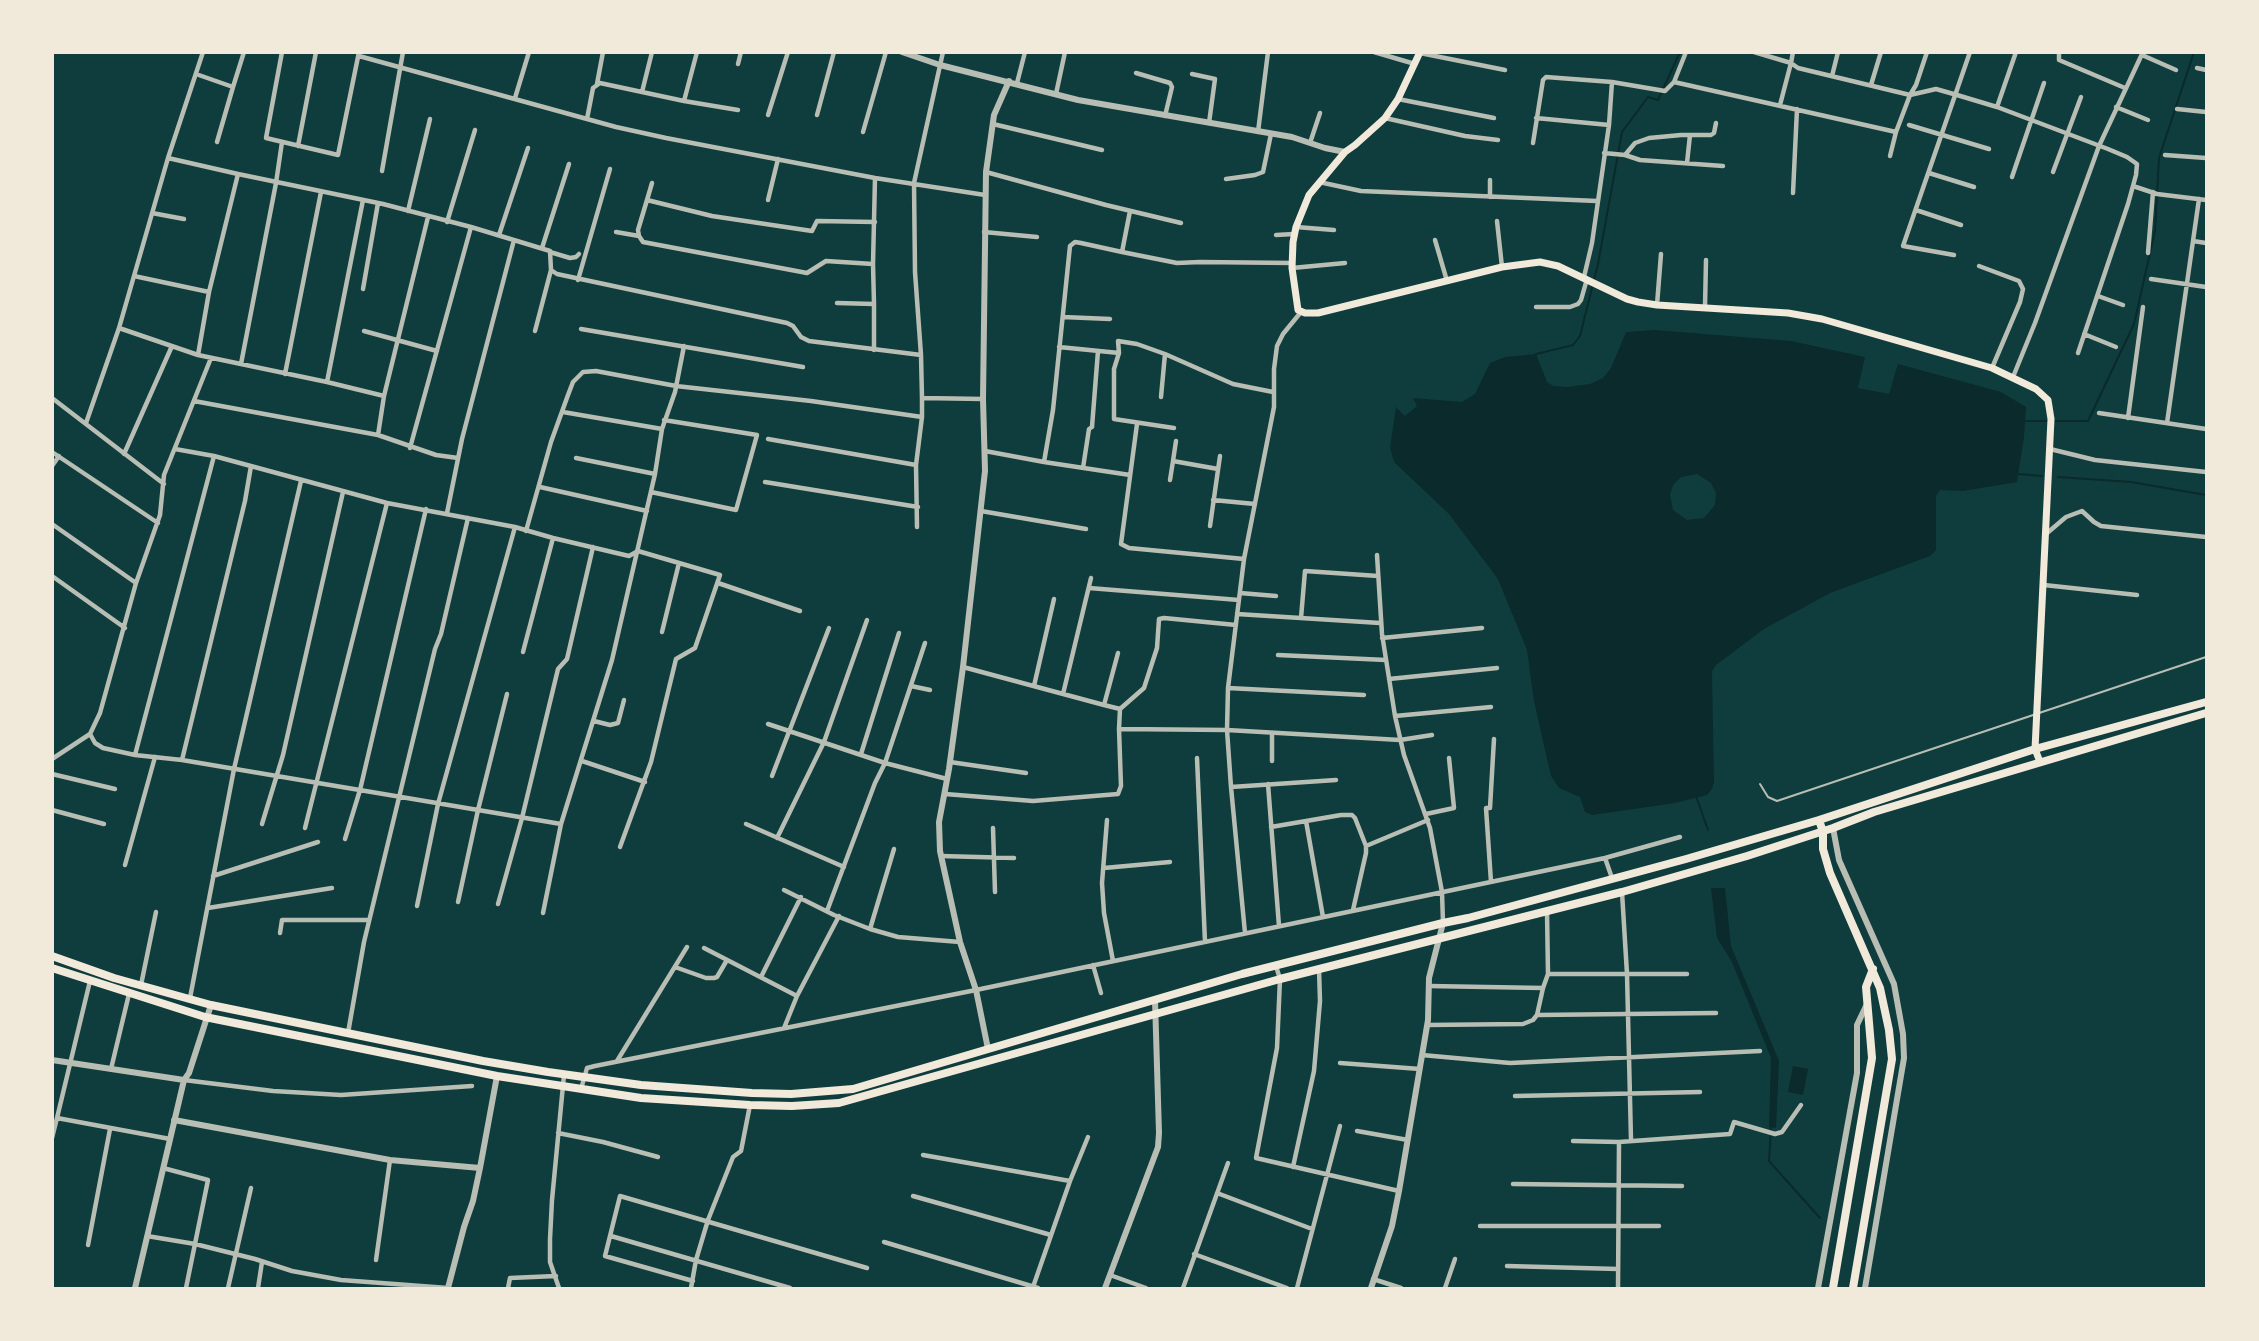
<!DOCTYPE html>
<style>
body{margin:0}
#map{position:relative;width:2259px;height:1341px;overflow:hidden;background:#0f3d3e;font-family:Overpass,sans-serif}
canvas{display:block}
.frame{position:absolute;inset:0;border:54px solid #f1e9da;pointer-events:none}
</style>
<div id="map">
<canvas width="2259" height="1341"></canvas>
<div class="frame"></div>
</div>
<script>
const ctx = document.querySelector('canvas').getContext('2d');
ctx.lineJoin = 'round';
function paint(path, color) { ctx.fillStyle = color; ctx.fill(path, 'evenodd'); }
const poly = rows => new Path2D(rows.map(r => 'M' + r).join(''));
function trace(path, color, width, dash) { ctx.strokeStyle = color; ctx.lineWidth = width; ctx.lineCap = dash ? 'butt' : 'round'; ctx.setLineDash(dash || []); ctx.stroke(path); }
paint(poly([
 [1655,330,1791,341,1865,357,1858,388,1889,394,1898,364,2001,392,2026,407,2024,437,2017,482,1963,491,1940,490,1936,496,1936,550,1930,556,1830,593,1764,629,1716,665,1712,671,1714,782,1712,789,1707,795,1675,803,1592,815,1585,812,1580,797,1559,788,1551,776,1534,701,1527,650,1498,579,1449,514,1394,462,1390,448,1396,407,1405,416,1417,406,1413,398,1462,402,1475,394,1490,363,1505,357,1536,354,1547,382,1553,386,1568,387,1590,384,1603,378,1611,368,1626,332],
 [1697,474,1711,483,1716,493,1715,505,1704,518,1687,520,1673,510,1670,495,1673,485,1681,477],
 [1711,888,1725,888,1731,946,1779,1061,1776,1128,1769,1127,1771,1058,1732,962,1717,938],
 [1793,1066,1808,1069,1803,1095,1788,1092]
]), '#0a2a2b');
trace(poly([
 [1536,357,1536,354,1573,345,1580,336,1598,264,1622,132,1648,97,1658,100,1680,52],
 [2025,421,2088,421,2134,324,2155,231,2159,158,2194,52],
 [2018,474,2042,476],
 [2058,477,2131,482,2206,495],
 [1696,796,1708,830],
 [1771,1127,1769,1161,1820,1218]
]), '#0a2a2b', 2);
trace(poly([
 [1760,784,1768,797,1777,801,2206,657]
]), '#b8beb3', 2);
trace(poly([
 [282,52,266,138,338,155,359,52],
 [1374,52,1415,64],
 [1686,52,1674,82,1896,132,1910,95,1916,85,1927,52],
 [1754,52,1791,63,1780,105],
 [1793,52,1791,63,1798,68,1910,95,1936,89,1957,95,1997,107,2108,149,2127,157,2137,164,2136,175,2128,204,2078,353],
 [2059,52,2059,60,2125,88],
 [1420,53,1505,70],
 [2142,55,2176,70],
 [359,56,616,127,666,138,875,178,985,195],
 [738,64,741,52],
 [2197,68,2206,70],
 [1136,73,1170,83,1172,87,1165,116],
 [196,74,233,87,244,52],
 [1192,74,1215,79,1209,123],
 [1832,76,1838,52],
 [1017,83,1025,52],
 [597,84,603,52],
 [1871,85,1881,52],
 [642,92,652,52],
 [1056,94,1065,52],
 [515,98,529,52],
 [1398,99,1494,118],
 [684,101,738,110],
 [1997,107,2016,52],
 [2116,107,2148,120],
 [2177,109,2206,112],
 [768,115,788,52],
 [817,115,834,52],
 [1385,118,1465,136,1498,140],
 [1536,118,1609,125],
 [587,119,593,88,600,83,684,101,697,52],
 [993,124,1102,150],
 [1909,125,1989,149],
 [863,132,886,52],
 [1258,132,1268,52],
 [217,142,233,87],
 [1310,143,1320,113],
 [1533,143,1543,80,1546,77,1612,82],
 [298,146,316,52],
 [1604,153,1625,155,1635,143,1649,138,1681,135,1711,135,1714,133,1716,123],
 [1625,155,1640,160,1723,166],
 [2165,155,2206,158],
 [1890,156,1896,132],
 [168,158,203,52],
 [1687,163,1690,135],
 [382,171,403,52],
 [986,172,1106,205,1181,223],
 [2053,172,2081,97],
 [1929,173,1974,187],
 [2012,177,2044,83],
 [1226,179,1255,175,1263,172,1271,134],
 [1319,182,1361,191,1597,201],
 [2133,186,2157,194,2206,200],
 [1793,193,1797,109],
 [1490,197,1490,180],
 [647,200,652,183],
 [768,200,778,159],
 [1916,210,1961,225],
 [408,211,430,119],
 [152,213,184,219],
 [1497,221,1502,267],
 [447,222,475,130],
 [1296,227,1334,230],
 [616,232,639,236,643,242,807,273,826,261,873,264,875,178],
 [984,232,1037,237],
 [499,235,528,148],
 [1276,235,1294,234],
 [639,236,638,230,647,200,712,216,812,231,817,221,875,222],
 [1435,240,1447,281],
 [2193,241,2206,243],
 [542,248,569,164],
 [550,252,570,258,576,257,579,254],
 [1122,252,1177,263,1200,262,1292,263],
 [2148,253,2153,192],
 [1954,255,1903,246,1970,52],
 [873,264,874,304],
 [1979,266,2019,281,2023,289,2020,302,1992,368],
 [1292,268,1345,263],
 [134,276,209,292],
 [1584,277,1592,243,1609,125,1612,82,1665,91,1674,82],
 [2151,279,2206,287],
 [578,280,610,169],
 [363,289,378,203],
 [2098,296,2123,305],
 [837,303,874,304,874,350],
 [1657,305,1661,254],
 [1536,307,1570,307,1578,304,1581,300,1587,279],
 [1705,307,1706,260],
 [1063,317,1110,319],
 [119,328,198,355,327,382,384,396],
 [581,329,803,367],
 [364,331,437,351],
 [535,331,551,270],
 [2084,334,2116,347],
 [1059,347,1119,353],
 [198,355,209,292,238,174],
 [921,355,915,272,914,183,943,52],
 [241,364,276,183,282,142],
 [285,374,321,192],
 [2013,377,2035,323,2099,146,2143,52],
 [327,382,363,200],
 [1161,397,1165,354],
 [52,398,164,484],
 [194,401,378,435,436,455,458,458],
 [563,412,662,429],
 [2099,413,2206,429],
 [2128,418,2143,307],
 [86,423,119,328,168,158,238,174,383,204,471,227,550,251,551,270,557,274,787,323,793,326,801,337,809,341,921,355,922,398,983,399],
 [2167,423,2199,199],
 [1137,424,1121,544,1129,548,1244,559],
 [1174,428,1114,419,1114,369,1119,353,1118,341,1137,344,1165,354,1233,384,1273,392],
 [378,435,384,396,428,217],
 [768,439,916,465],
 [410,448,471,227],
 [2050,449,2095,460,2206,472],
 [985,451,1044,462,1053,410,1070,246,1075,242,1081,243,1122,252,1130,211],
 [52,452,158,523],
 [124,454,172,346],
 [214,456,387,503,515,527,553,538,629,556,638,551,720,575,695,648,676,659,651,762,620,847],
 [576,458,655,474],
 [1173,461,1176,441],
 [1044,462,1130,475],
 [52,466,59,456],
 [1083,468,1089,429,1092,427,1098,351],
 [1170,480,1173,461,1218,469],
 [765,482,918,507],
 [540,487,647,511],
 [651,492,736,510,757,435,664,420],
 [1213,500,1255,504],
 [981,511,1086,529],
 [447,513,462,439,514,240],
 [52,524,136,583],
 [1210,526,1220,456],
 [917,527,916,465,922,417,922,398],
 [526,531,551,442,568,395,573,382,583,372,596,371,676,386,811,401,922,417],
 [2046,534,2066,517,2082,511,2094,522,2101,526,2206,537],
 [1377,555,1382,634,1395,716,1404,755,1430,828,1442,892,1443,923],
 [52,576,125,628],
 [718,583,800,611],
 [2044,585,2137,595],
 [1089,588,1239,600],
 [1240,593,1276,596],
 [1237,614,1380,623],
 [1301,618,1305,571,1378,576],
 [662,632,679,563],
 [1382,638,1482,628],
 [523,652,553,538],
 [1278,655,1386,660],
 [963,667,1104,705,1118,653],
 [1389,679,1497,668],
 [911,686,930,690],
 [1034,686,1054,599],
 [1228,688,1364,695],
 [1063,694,1091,578],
 [1104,705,1120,709,1119,729,1227,730,1400,740,1432,735],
 [1120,709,1144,688,1157,648,1159,619,1164,618,1236,625],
 [1395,716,1491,707],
 [594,721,610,725,618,723,624,700],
 [768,724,885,763,947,779],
 [1272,733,1272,761],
 [90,734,95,743,103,748,135,755,182,760,561,824],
 [861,754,899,633],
 [135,755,214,456,175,449],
 [1197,758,1205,942],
 [52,759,90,734,100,713,136,583,160,515,164,475,211,358],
 [182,760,245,501,251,466],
 [582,761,645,782],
 [950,762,1026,773],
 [52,774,115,789],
 [772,776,829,628],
 [1268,784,1279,926],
 [1231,787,1336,780],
 [945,794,1033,801,1118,794,1121,786,1119,729],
 [52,810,104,824],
 [1426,814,1454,808,1449,758],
 [1107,820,1102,883,1104,913,1113,961],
 [1306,821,1323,917],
 [262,824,283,755,343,492],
 [746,824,844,867],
 [1271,827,1341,815,1352,815,1355,818,1366,846,1366,853,1353,910],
 [305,828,387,503],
 [993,828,995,892],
 [777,838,824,742,867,620],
 [345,839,360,790,426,509],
 [1366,846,1428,820],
 [941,856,1014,858],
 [1605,858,1612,878],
 [125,865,155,757],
 [1104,868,1170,862],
 [213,876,318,842],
 [1491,882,1486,808,1490,808,1494,739],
 [784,890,834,915,870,929,898,937,960,942],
 [1622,892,1627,974,1631,1140],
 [458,902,478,810,507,694],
 [498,904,522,818,558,669,567,659,593,547],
 [417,906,438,804,515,527],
 [208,908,332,888],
 [827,911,875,783,885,763,925,643],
 [543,913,561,824,612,660,655,474,662,429,675,392,684,346],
 [870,929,894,849],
 [280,933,282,920,369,920],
 [1245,933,1231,787,1227,730,1228,688,1244,559,1274,407,1274,369,1277,346,1283,334,1301,312],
 [704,948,797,996,784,1028],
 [1093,965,1101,993],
 [1276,966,1280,979,1277,1048,1256,1158,1399,1191],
 [675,967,706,978,714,978,717,977,727,960],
 [1548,974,1687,974],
 [761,977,801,897],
 [141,985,156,912],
 [1429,986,1543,988],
 [797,996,839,916],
 [190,998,234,769,301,481],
 [1537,1015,1716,1013],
 [1427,1025,1523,1024,1533,1020,1537,1015,1543,988,1548,974,1547,911],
 [348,1033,364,942,435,649,441,634,468,518],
 [1422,1055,1510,1063,1760,1051],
 [617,1061,687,947],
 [1340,1063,1420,1069],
 [111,1069,129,994],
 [184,1080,273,1091,341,1095,472,1086],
 [581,1089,587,1068,595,1066,976,990,1605,858,1680,837],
 [1515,1096,1700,1092],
 [57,1118,90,981],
 [1357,1131,1408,1140],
 [558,1133,603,1142,658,1157],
 [52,1138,57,1118,170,1139],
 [1573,1141,1619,1142],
 [923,1155,1070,1181],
 [1293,1167,1314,1071,1320,1001,1319,969],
 [163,1168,208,1180,186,1288],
 [1513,1184,1682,1186],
 [1217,1193,1312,1229],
 [913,1196,1051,1235],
 [1480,1226,1659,1226],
 [147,1236,195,1244,255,1259,292,1271,341,1280,448,1288],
 [611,1236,790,1288],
 [884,1242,1038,1288],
 [88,1245,110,1129],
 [1194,1254,1287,1288],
 [376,1260,390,1160],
 [1507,1266,1618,1269],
 [1110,1275,1146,1288],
 [1373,1279,1401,1288],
 [693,1281,605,1256,620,1196,867,1268],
 [1033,1287,1070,1181,1088,1137],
 [228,1288,251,1188],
 [258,1288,262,1262],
 [508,1288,510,1278,556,1276],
 [559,1288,550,1262,550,1239,552,1200,564,1075],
 [691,1288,696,1260,708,1220,733,1157,741,1151,750,1105],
 [1183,1288,1228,1163],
 [1297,1288,1340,1126],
 [1445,1288,1455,1259],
 [1618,1288,1619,1142,1730,1134,1734,1122,1775,1134,1782,1132,1801,1105]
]), '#b8beb3', 4.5);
trace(poly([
 [902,52,940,65,1078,100,1292,137,1325,148,1345,152],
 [1833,828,1839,860,1894,984,1903,1034,1904,1058,1865,1288],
 [988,1049,976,990,960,942,940,851,939,822,949,769,963,667,985,471,983,399,986,172,994,115,1009,81],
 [52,1060,184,1080],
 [174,1120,390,1160,480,1168,497,1076],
 [135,1288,184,1080,189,1073,211,1005],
 [448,1288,464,1227,473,1201,480,1168],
 [1105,1288,1158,1147,1159,1133,1155,1000],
 [1371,1288,1392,1226,1399,1191,1428,1020,1429,978,1443,923],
 [1818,1288,1857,1073,1857,1025,1867,1004]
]), '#b8beb3', 6);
trace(poly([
 [1420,52,1398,99,1385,118,1355,145,1345,152,1309,195,1296,227,1293,242,1292,268,1298,310,1305,313,1318,313,1502,267,1540,262,1558,266,1627,299,1638,302,1657,305,1788,313,1822,319,1992,368,2036,389,2048,400,2051,419,2035,749,2040,762]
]), '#f1e9da', 7);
trace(poly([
 [1819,820,1823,832,1823,849,1830,873,1880,988,1889,1030,1892,1059,1853,1288],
 [52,956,114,978,211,1005,483,1061,548,1072,641,1085,752,1093,791,1094,853,1089,1242,974,1443,923,1468,918,1686,859,1819,820,2035,749,2206,702],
 [52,968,205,1017,497,1076,641,1098,750,1105,792,1106,839,1103,1280,979,1622,892,1747,856,1833,828,1874,812,2206,713],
 [1833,1288,1872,1058,1866,987,1873,969]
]), '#f1e9da', 8);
</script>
